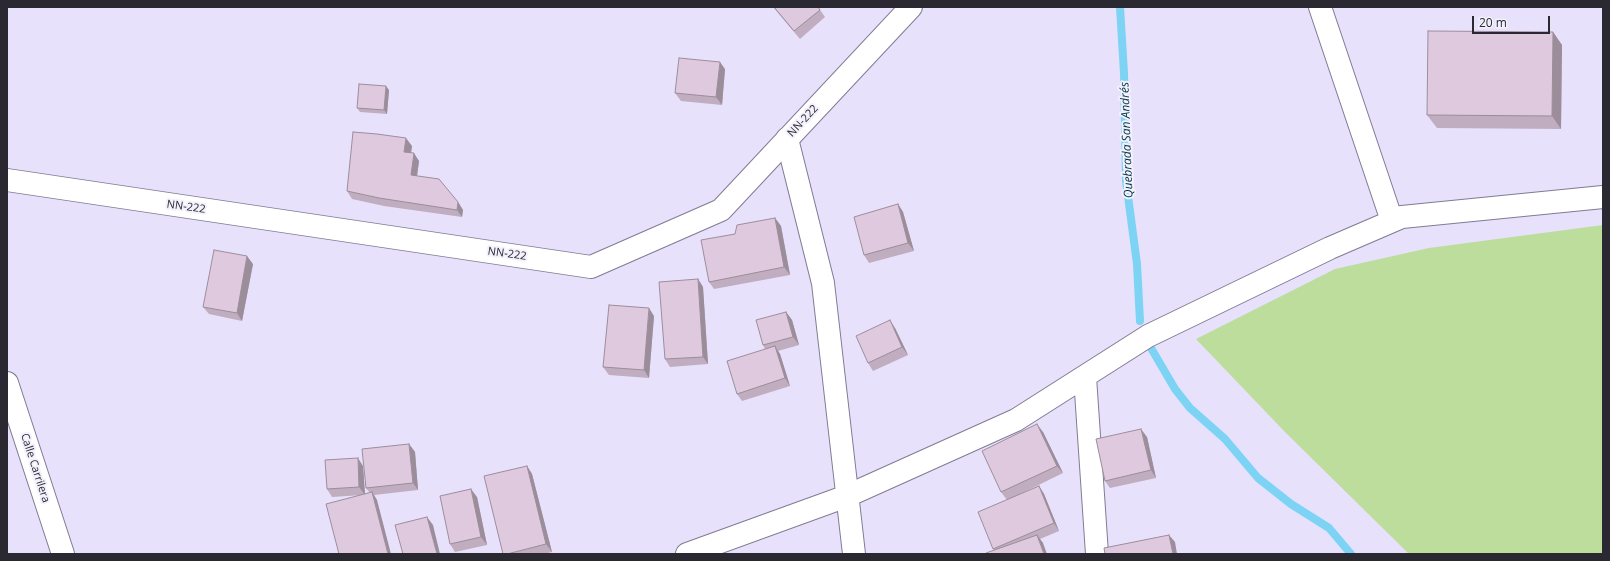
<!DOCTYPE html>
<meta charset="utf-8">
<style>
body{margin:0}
#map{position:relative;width:1610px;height:561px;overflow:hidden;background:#e7e1fc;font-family:"Open Sans",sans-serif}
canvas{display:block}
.frame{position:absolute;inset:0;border:8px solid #2a2831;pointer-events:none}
.scale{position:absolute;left:1472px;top:16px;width:78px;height:18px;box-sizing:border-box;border:2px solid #2a2831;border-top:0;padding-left:5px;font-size:12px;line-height:14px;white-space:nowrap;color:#2a2831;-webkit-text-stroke:3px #f3f1fc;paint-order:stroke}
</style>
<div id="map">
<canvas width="1610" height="561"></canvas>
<div class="frame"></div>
<div class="scale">20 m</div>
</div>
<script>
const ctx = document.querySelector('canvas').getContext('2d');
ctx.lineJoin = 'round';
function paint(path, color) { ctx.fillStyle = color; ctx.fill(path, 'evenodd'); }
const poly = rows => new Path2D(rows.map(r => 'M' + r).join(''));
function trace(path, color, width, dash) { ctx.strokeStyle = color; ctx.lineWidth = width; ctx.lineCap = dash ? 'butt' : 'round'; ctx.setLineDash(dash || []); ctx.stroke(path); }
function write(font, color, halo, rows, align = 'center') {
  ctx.font = font + ' "Open Sans",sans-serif'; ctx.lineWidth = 4; ctx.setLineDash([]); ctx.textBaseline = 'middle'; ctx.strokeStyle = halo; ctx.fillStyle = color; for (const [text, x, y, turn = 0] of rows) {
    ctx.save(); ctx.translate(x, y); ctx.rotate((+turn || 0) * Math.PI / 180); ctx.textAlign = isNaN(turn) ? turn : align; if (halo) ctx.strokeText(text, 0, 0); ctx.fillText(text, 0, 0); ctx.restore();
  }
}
paint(poly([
 [1603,225,1603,554,1409,554,1285,432,1196,339,1335,269,1429,248]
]), '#bddd9c');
trace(poly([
 [1120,7,1124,73,1126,181,1137,264,1140,321],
 [1151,348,1175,389,1190,408,1225,439,1258,478,1291,504,1329,528,1351,554]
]), '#7dd3f4', 8);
const minor = poly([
 [1320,7,1392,221],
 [787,139,823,283,854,554],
 [1085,377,1097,554],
 [7,383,63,554],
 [687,554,847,496,1016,420,1148,336,1330,248,1402,217,1603,197]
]);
const tertiary = poly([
 [7,180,591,267,721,210,911,7]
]);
trace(minor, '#817b93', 24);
trace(tertiary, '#817b93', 24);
trace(minor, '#fff', 22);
trace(tertiary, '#fff', 22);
paint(poly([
 [773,7,818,7,825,17,800,39],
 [1553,32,1562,45,1561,129,1437,128,1427,115],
 [725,69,722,105,681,101,675,93],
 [389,90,387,114,360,112,357,108],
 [412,146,411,153,419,161,417,176,458,202,463,210,462,217,384,206,352,199,347,191],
 [898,204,903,212,914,251,869,263,864,255],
 [775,218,781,226,790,275,714,289,709,282,735,234],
 [253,264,242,321,209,314,203,307],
 [698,279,703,287,708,364,670,367,665,359],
 [786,312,792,320,799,345,778,351,780,354,790,386,742,401,737,394,765,349,763,345],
 [654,316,649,378,609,375,603,367],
 [895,328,908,355,873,371,868,363],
 [1043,432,1063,473,1008,500,1039,486,1044,494,1059,531,1040,539,1043,543,994,550,993,549,1007,500,1001,492],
 [1147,437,1156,478,1110,488,1105,481],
 [409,444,415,452,418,490,374,495,377,500,362,495,332,497,327,489,363,466,365,494,370,493,366,488],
 [527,466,532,474,552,552,544,554,503,554],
 [477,497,487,545,455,552,450,544]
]), '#c0adbf');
paint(poly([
 [1553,32,1562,45,1561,129,1552,116],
 [720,62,725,69,722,105,716,97],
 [386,86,389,90,387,114,384,110],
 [406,138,412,146,410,160,404,152],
 [414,153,419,161,416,183,411,175],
 [458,202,463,210,462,217,457,210],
 [898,204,903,212,914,251,908,243],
 [775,218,781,226,790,275,784,267],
 [247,256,253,264,242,321,237,313],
 [698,279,703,287,708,364,703,357],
 [649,308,654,316,649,378,644,370],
 [786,312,792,320,799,345,793,337],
 [890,320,895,328,908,355,902,347],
 [775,346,780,354,790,386,785,378],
 [1037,424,1043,432,1063,473,1057,466],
 [1141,429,1147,437,1156,478,1151,470],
 [409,444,415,452,418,490,413,483],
 [358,458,363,466,365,495,359,487],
 [527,466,532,474,552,552,546,544],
 [1039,486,1044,494,1059,531,1054,523],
 [471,489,477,497,487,545,481,537],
 [372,492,377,500,391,554,388,554],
 [427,517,433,525,440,554,437,554],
 [1037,535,1043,543,1047,554,1044,554],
 [1169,535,1175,542,1177,554,1173,554]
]), '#9c8d9b');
const building = poly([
 [774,7,818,7,820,10,794,31,774,7],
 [1428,31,1553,32,1552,116,1427,115,1428,31],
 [679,58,720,62,716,97,675,93,679,58],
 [359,84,386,86,384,110,357,108,359,84],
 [353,132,377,134,406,138,404,152,414,153,411,175,439,179,458,202,457,210,379,198,347,191,353,132],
 [898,204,908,243,864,255,854,217,898,204],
 [775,218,784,267,709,282,701,240,735,234,737,225,775,218],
 [214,250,247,256,237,313,203,307,214,250],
 [698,279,703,357,665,359,659,282,698,279],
 [609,305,649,308,644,370,603,367,609,305],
 [786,312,793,337,763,345,756,320,786,312],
 [890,320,902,347,868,363,856,336,890,320],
 [775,346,785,378,737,394,727,361,775,346],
 [1037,424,1057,466,1001,492,982,451,1037,424],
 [1141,429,1151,470,1105,481,1096,439,1141,429],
 [409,444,413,483,366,488,362,449,409,444],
 [358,458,359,487,327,489,325,460,358,458],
 [527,466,546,544,507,554,503,554,484,476,527,466],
 [1039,486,1054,523,993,549,978,512,1039,486],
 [471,489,481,537,450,544,440,496,471,489],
 [372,492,388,554,339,554,326,504,372,492],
 [427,517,437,554,403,554,395,525,427,517],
 [1037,535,1044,554,986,554,986,553,1037,535],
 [1169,535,1173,554,1105,554,1104,548,1169,535]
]);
paint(building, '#dfc9de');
trace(building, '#9c8d9b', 1);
write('11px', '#2a2831', '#f3f1fc', [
 ["NN-222",803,121,-47],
 ["NN-222",186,207,8],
 ["NN-222",507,254,8],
 ["Calle Carrilera",35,468,72]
]);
write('italic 12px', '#003647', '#f3f1fc', [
 ["Quebrada San Andrés",1127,140,-92]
]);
</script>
